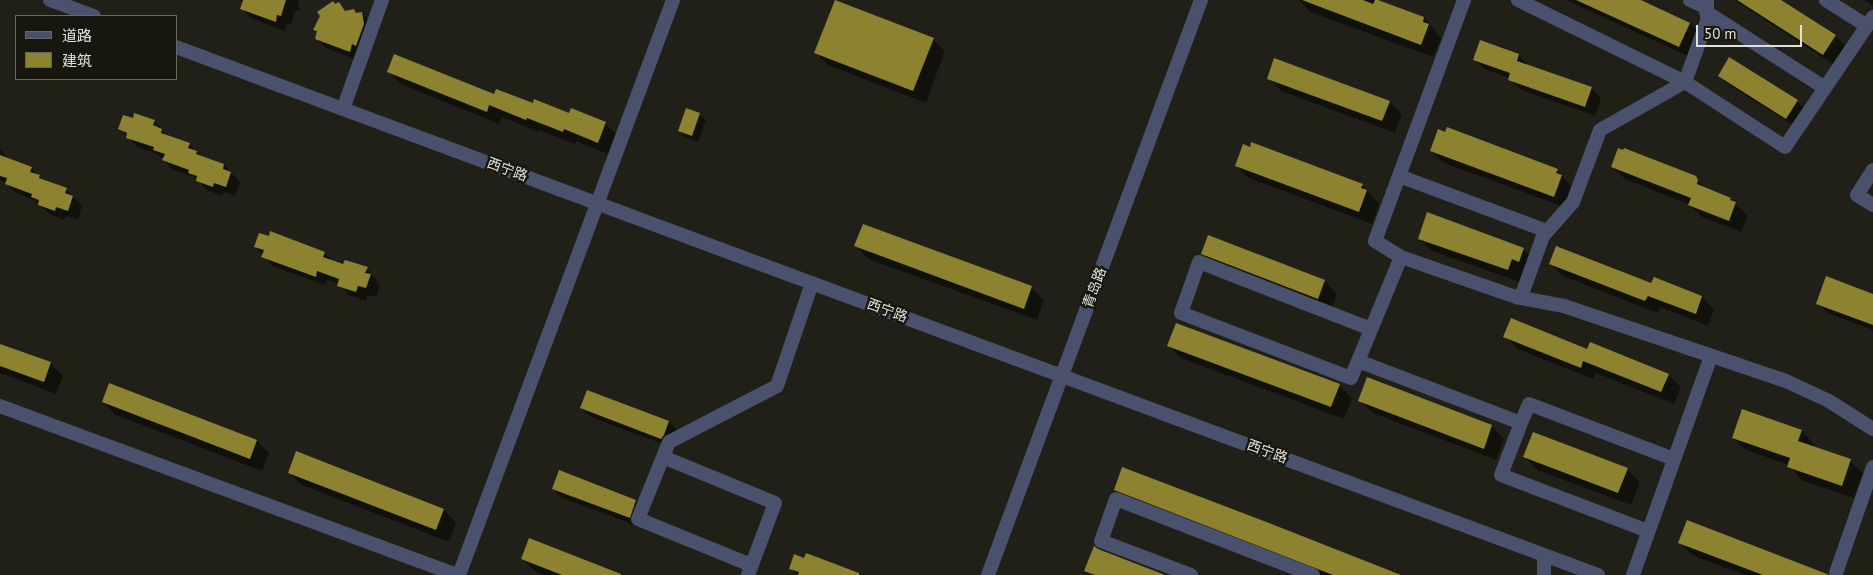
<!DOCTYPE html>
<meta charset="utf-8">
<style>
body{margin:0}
#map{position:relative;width:1873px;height:575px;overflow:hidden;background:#212018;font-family:"PT Sans","Noto Sans SC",sans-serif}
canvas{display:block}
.legend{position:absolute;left:15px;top:15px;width:162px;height:65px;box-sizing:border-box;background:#18170f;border:1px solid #686861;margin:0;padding:6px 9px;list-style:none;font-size:15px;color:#e1e1db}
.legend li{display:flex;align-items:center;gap:10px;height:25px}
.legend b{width:25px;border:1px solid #686861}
.scale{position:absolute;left:1696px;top:25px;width:106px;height:22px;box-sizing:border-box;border:2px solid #e1e1db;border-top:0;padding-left:6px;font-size:15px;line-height:18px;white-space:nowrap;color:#e1e1db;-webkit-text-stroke:4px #18170f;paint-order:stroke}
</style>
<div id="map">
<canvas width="1873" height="575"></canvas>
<ul class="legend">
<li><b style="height:6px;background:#4a516d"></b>道路</li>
<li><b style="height:14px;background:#8d822f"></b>建筑</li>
</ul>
<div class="scale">50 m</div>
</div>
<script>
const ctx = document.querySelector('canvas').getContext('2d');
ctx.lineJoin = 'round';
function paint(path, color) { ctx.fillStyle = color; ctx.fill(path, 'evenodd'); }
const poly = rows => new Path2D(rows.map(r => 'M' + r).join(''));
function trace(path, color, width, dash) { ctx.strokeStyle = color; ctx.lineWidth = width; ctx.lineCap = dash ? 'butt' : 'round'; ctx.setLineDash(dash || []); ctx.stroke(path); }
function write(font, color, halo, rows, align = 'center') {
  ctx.font = font + ' "PT Sans","Noto Sans SC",sans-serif'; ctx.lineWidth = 5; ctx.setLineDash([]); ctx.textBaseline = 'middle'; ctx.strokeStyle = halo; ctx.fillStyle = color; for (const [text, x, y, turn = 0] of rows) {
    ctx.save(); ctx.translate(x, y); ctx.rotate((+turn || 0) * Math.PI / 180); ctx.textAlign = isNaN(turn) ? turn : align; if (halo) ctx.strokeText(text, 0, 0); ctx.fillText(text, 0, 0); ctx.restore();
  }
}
paint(poly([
 [240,0,298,0,300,10,295,11,291,25,287,23,285,31,251,18,242,9,243,3],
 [1299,0,1375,0,1424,18,1441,38,1433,57,1310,12],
 [1566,0,1638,0,1690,24,1702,36,1692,58],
 [1734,0,1779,0,1835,36,1848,48,1836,66],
 [1864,0,1873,0,1873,6],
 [339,4,347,12,354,10,358,14,362,13,371,23,360,61,326,48,316,38,318,33,315,29],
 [933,39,945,51,926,103,828,65,816,53],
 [1519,55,1528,66,1591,88,1601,98,1595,116,1519,89,1509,78,1484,69,1474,60],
 [389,72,495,95,605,123,618,136,610,155,576,141,575,144,539,130,538,132,502,117,499,124,401,84],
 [1719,76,1797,101,1806,111,1796,127,1729,85],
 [1268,78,1389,102,1402,114,1395,133,1281,91],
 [699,114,706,120,698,142,685,137,679,131],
 [133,120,154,121,168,137,189,144,202,157,224,165,240,182,235,196,224,192,222,196,207,190,194,177,173,170,159,155,137,147,120,129],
 [0,149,10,160,31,168,44,181,66,189,82,206,78,220,66,216,64,220,49,214,36,201,16,193,6,183,0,180],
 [1431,151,1557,170,1574,189,1567,208,1444,163],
 [1236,166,1362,185,1379,204,1372,224,1249,178],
 [1612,167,1695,177,1706,189,1731,199,1748,216,1741,232,1702,217,1690,205,1625,179],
 [863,226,1032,288,1044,300,1037,320,868,259,856,246],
 [1209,236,1325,281,1337,294,1331,311,1215,266,1202,253],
 [1419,239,1523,249,1536,262,1520,282,1432,251],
 [255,246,324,253,333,261,367,268,380,285,376,297,367,295,366,301,348,295,339,284,327,280,325,285,272,266],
 [1550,264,1652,285,1654,279,1702,297,1714,310,1708,326,1660,307,1658,313,1563,276],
 [1873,295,1873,330,1827,313,1818,303],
 [1505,336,1588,351,1668,375,1681,387,1674,404,1596,373,1593,379,1517,349],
 [0,345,50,363,63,376,56,394,0,373],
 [1168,345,1339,385,1352,398,1344,419,1181,358],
 [1368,379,1492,426,1504,439,1496,460,1373,413,1360,401],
 [110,384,257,441,269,453,262,471,116,415,103,402],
 [581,408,669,422,678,431,671,447,591,417],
 [1743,411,1802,431,1814,444,1813,447,1850,461,1863,473,1854,498,1801,480,1789,465,1746,450,1733,438],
 [1525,457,1627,469,1640,482,1631,505,1537,470],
 [289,472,444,510,456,522,449,542,302,485],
 [553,489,636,501,645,510,639,527,563,498],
 [1115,490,1401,575,1320,575,1127,502],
 [1679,542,1822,575,1745,575,1692,555],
 [806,555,861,575,797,575,791,568,805,559],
 [522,559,620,575,544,575,535,571]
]), '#0007');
paint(poly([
 [243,0,286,0,281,16,277,15,276,22,240,9],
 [835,0,934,38,913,91,814,53],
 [1302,0,1363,0,1373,4,1375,0,1378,0,1424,17,1423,22,1429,24,1421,45],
 [1576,0,1641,0,1690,23,1679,47],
 [1737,0,1781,0,1836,35,1823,55],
 [333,1,335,4,339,2,345,11,354,9,356,13,362,12,364,24,356,46,352,44,350,52,315,39,317,31,313,30,320,16,317,12],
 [1480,40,1519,54,1517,61,1592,87,1585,107,1508,80,1510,73,1473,60],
 [394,54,494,94,496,89,533,103,534,99,569,113,571,108,606,122,598,143,564,129,563,132,527,118,526,120,489,105,487,112,387,72],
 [1729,57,1798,100,1786,119,1718,76],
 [1274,58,1390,101,1382,121,1267,79],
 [686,108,700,113,692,136,678,131],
 [134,113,155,120,153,125,162,129,161,133,190,143,188,148,197,151,196,154,224,164,223,169,231,172,226,187,214,183,213,187,196,181,197,176,188,173,189,170,162,160,165,154,153,150,154,147,126,138,127,133,118,129,123,115,133,118],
 [1447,127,1558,169,1556,173,1562,175,1554,197,1430,151,1438,129,1445,132],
 [1251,142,1363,184,1361,188,1367,190,1359,212,1235,166,1243,144,1250,147],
 [1618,148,1623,150,1624,148,1696,176,1698,180,1697,184,1731,198,1730,200,1736,202,1729,221,1688,205,1691,198,1611,167],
 [0,155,32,167,30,172,40,175,39,178,67,188,65,193,73,196,68,211,56,207,55,211,38,205,39,200,31,197,32,194,5,184,7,178,0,176],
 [1427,212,1524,248,1519,262,1512,259,1508,270,1418,239],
 [863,224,1032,286,1024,309,854,246],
 [270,231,325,252,323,257,343,264,345,260,368,267,365,273,371,274,366,288,358,286,356,292,337,286,339,279,317,271,316,277,261,257,264,250,254,247,259,233,269,236],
 [1208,235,1325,280,1318,299,1201,254],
 [1556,246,1651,283,1654,277,1702,296,1696,314,1648,296,1645,301,1549,264],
 [1826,276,1873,294,1873,325,1816,304],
 [1511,318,1587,349,1590,342,1669,374,1661,392,1583,361,1581,368,1503,337],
 [1176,323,1340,384,1331,407,1167,346],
 [0,344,51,362,44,382,0,366],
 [1367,377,1492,425,1484,449,1358,401],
 [109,383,257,440,250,459,102,402],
 [587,390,669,421,664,435,661,439,580,408],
 [1742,409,1802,430,1798,441,1851,459,1842,486,1787,467,1790,458,1732,438],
 [1533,432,1628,468,1618,493,1523,457],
 [296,451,444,509,436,530,288,473],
 [1122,467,1269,523,1401,575,1333,575,1114,490],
 [559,470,636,500,630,518,552,489],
 [1687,520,1827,574,1828,575,1763,575,1678,543],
 [529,538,621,574,621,575,562,575,521,559],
 [1094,546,1098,549,1165,575,1095,575,1084,571],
 [806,553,859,573,859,575,798,575,799,572,789,569,794,554,804,558]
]), '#8d822f');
trace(poly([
 [50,0,94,16],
 [1464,0,1375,241,1401,257,1516,297,1564,306,1786,381,1829,401,1873,429],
 [1518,0,1685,82,1785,147,1873,17],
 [1690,0,1705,7],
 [1826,0,1867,26],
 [1706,12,1825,88],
 [176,47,1598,575],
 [343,109,382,0],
 [1873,170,1857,195,1873,205],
 [1399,176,1547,231],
 [1521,297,1543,236,1573,202,1600,130,1685,82,1707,21,1707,0],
 [1371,329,1199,262,1181,313,1351,378,1401,257],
 [1358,361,1521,423,1501,475,1648,531],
 [0,406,457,575],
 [1521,423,1529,404,1674,459],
 [663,457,775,503,748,575],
 [1544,555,1544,575],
 [751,565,638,519,669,442,777,386,812,283],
 [1836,573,1873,467],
 [459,575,673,0],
 [988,575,1201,0],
 [1191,575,1101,541,1116,499,1313,575],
 [1633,575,1711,356]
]), '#4a516d', 14);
write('14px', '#e1e1db', '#18170f', [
 ["西宁路",507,170,20],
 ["青岛路",1095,288,-70],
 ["西宁路",887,311,20],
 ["西宁路",1267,452,20]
]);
</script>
